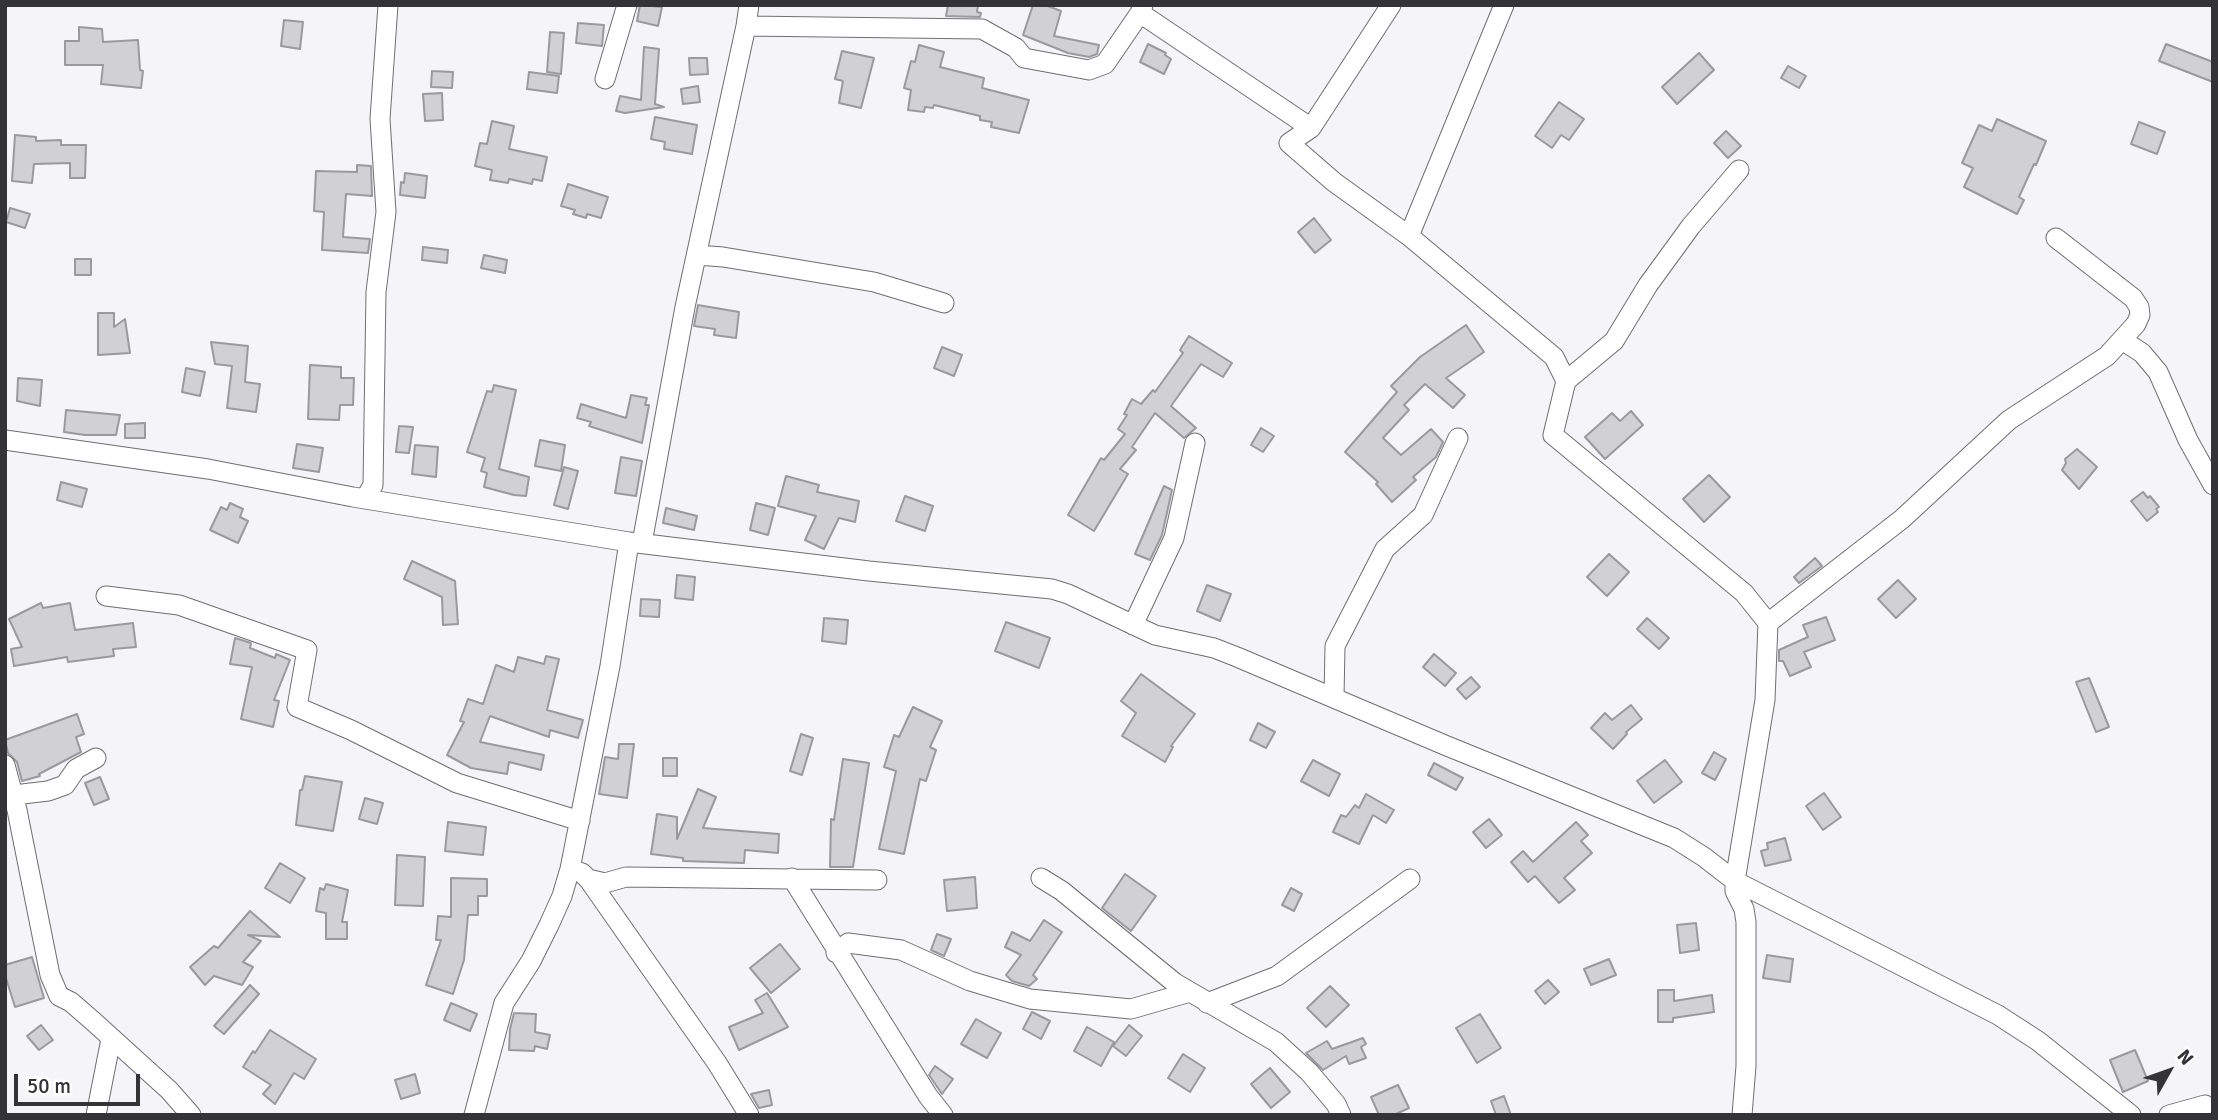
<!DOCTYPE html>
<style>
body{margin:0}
#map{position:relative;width:2218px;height:1120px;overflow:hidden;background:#f5f4f9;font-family:Signika,sans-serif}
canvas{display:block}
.frame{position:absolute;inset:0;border:7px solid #343436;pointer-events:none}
.north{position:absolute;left:2134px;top:1036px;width:70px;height:70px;-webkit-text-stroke:5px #fff;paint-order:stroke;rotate:50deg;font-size:19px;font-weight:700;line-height:28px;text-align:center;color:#343436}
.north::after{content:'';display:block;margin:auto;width:24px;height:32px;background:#343436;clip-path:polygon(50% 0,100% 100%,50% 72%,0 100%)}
.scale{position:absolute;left:14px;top:1074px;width:126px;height:32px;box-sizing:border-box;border:4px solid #343436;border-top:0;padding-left:9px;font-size:21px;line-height:24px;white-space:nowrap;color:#343436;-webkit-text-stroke:5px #fff;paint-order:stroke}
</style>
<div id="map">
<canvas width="2218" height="1120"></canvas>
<div class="frame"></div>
<div class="north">N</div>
<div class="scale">50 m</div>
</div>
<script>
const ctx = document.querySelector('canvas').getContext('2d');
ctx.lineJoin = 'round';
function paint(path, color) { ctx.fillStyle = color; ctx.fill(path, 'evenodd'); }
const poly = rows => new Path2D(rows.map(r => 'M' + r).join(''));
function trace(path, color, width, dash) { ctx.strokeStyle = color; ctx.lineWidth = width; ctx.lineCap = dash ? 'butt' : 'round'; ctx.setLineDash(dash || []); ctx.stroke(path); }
const building = poly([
 [640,5,662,7,658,26,637,21,640,5],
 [948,5,978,5,977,12,981,13,980,17,946,16,948,5],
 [1033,5,1045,5,1061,11,1054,36,1099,45,1097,54,1089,57,1068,53,1023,35,1033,5],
 [284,20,303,22,300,49,281,46,284,20],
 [578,23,604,25,602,46,576,43,578,23],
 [79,27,102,29,103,42,138,40,140,70,143,71,141,88,101,84,103,65,65,65,65,41,79,41,79,27],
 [550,32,564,33,561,74,547,72,550,32],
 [1148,44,1166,53,1165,55,1171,59,1164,74,1140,62,1148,44],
 [2166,44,2213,62,2213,82,2159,61,2166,44],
 [919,45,944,52,940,67,984,78,982,88,1029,100,1019,133,991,127,992,122,980,120,980,116,934,105,933,108,925,107,924,112,908,110,911,90,904,88,911,61,915,62,919,45],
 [644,47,659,49,655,104,664,107,625,113,616,111,620,96,641,100,644,47],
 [842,51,874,58,861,108,839,103,843,81,835,79,842,51],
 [1699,53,1714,70,1677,104,1662,87,1699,53],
 [689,58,707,58,708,74,690,75,689,58],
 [1788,66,1806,76,1799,88,1781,78,1788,66],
 [432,71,453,72,452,88,431,87,432,71],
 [529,72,559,76,557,93,527,89,529,72],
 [698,86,700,102,683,104,681,89,698,86],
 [442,93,443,120,425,121,423,94,442,93],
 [1559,102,1584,119,1569,140,1561,135,1552,148,1535,136,1559,102],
 [655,117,697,125,692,154,664,149,665,142,651,139,655,117],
 [1997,119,2046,141,2036,165,2034,164,2019,197,2024,200,2017,214,1964,187,1973,168,1962,163,1979,125,1992,131,1997,119],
 [492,121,514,126,509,149,547,157,542,181,533,179,532,184,509,179,508,183,490,180,492,170,475,166,480,143,487,144,492,121],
 [2139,122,2165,132,2157,154,2131,144,2139,122],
 [1726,131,1741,146,1728,158,1714,143,1726,131],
 [15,135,36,137,36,141,61,140,61,145,86,145,85,178,70,178,70,163,34,164,32,183,12,181,15,135],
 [357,165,371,166,372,196,346,194,343,237,370,239,368,253,322,250,324,212,314,211,316,171,357,172,357,165],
 [405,173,427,176,425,198,400,195,401,182,404,183,405,173],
 [568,184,608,197,601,218,587,214,586,218,573,214,575,210,561,206,568,184],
 [10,208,30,214,25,228,6,222,10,208],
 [1314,218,1331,240,1315,253,1298,232,1314,218],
 [423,247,448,250,447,263,422,260,423,247],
 [484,255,507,260,505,273,481,268,484,255],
 [75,259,91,259,91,275,75,275,75,259],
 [698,305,739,312,736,338,714,335,715,329,694,326,698,305],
 [98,313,114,313,114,327,125,319,130,353,98,355,98,313],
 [1466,325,1484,352,1446,378,1465,395,1453,408,1425,384,1404,405,1409,410,1383,438,1401,455,1431,429,1443,442,1436,457,1413,477,1416,480,1392,502,1376,484,1378,482,1345,452,1397,392,1391,386,1420,357,1466,325],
 [1189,336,1232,363,1223,377,1201,364,1171,406,1196,428,1184,438,1155,413,1132,447,1136,450,1120,469,1128,474,1094,531,1068,515,1101,458,1104,460,1125,434,1118,429,1127,415,1124,414,1132,399,1141,404,1153,390,1155,392,1183,353,1180,350,1189,336],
 [211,342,248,346,245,382,260,384,256,412,227,408,232,366,215,364,211,342],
 [942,347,962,355,954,376,934,368,942,347],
 [310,365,341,367,341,378,354,378,353,405,340,405,339,420,308,419,310,365],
 [186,368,205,372,200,396,182,392,186,368],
 [18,378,42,380,40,406,17,401,18,378],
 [494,385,516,390,499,469,529,477,526,496,514,495,484,487,487,473,481,471,485,458,467,452,487,391,492,392,494,385],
 [631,395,647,398,645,405,649,405,642,443,589,426,591,422,577,418,581,404,626,418,631,395],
 [66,410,120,415,116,435,85,435,64,432,66,410],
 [1631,411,1643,425,1605,459,1585,437,1612,413,1620,421,1631,411],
 [145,423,145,438,125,438,125,424,145,423],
 [399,426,413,427,409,453,396,452,399,426],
 [1261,428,1274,436,1263,452,1251,445,1261,428],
 [540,440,565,445,561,471,535,466,540,440],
 [297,444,323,448,319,472,293,468,297,444],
 [415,445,438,447,436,477,412,474,415,445],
 [2077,449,2097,467,2079,489,2062,470,2066,463,2065,459,2077,449],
 [621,457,642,461,636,496,615,493,621,457],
 [564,467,578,471,568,509,554,505,564,467],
 [1709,475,1730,497,1704,522,1683,499,1709,475],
 [786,476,819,485,817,492,859,501,855,522,839,518,824,549,805,540,816,516,778,506,786,476],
 [61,482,87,489,82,507,57,500,61,482],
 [1164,486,1172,490,1162,535,1150,560,1135,554,1164,486],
 [2143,492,2148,498,2150,496,2159,507,2156,509,2158,512,2147,521,2131,501,2143,492],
 [905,496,933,506,925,531,896,521,905,496],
 [230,503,243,509,240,517,248,521,238,543,210,530,221,507,227,510,230,503],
 [756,503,775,508,768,535,750,530,756,503],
 [666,508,697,516,694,530,663,523,666,508],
 [1609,554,1629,572,1607,596,1587,577,1609,554],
 [1815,558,1822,566,1799,583,1794,577,1815,558],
 [412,561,455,581,458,624,443,625,442,597,404,579,412,561],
 [677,575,695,577,693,600,675,598,677,575],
 [1898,580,1916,599,1896,618,1878,599,1898,580],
 [1207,585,1231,594,1220,621,1197,611,1207,585],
 [641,599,660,600,659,617,640,616,641,599],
 [41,603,43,608,70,603,75,630,133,623,136,647,113,649,114,656,68,662,67,657,14,666,11,649,22,647,9,619,41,603],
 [1826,617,1835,640,1804,652,1811,667,1790,676,1783,661,1779,661,1779,650,1808,637,1803,625,1826,617],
 [824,618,848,620,846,644,822,641,824,618],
 [1647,618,1669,638,1659,649,1637,629,1647,618],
 [1006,622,1050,638,1039,668,995,651,1006,622],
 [235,638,251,643,250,648,275,658,276,654,290,660,274,700,279,701,273,727,241,719,252,667,230,664,235,638],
 [1434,654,1456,673,1445,686,1423,667,1434,654],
 [546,656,559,659,547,710,583,720,578,738,550,730,549,737,490,716,480,742,544,755,541,770,509,762,507,774,471,768,447,755,464,722,460,721,468,699,483,704,496,665,514,672,518,657,544,664,546,656],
 [1141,674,1195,714,1171,746,1173,747,1165,762,1122,736,1136,713,1121,701,1141,674],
 [1471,677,1480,687,1466,699,1457,689,1471,677],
 [2089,678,2109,727,2096,732,2076,682,2089,678],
 [1631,705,1642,719,1626,732,1627,734,1613,749,1591,728,1605,713,1612,720,1631,705],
 [913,707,942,721,930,747,936,750,926,781,920,779,904,854,879,849,896,771,884,767,894,735,899,737,913,707],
 [77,714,84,734,76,737,81,752,39,774,40,776,22,781,17,762,8,753,5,740,77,714],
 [1258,723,1275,732,1266,748,1250,740,1258,723],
 [801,734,813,738,802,775,790,771,801,734],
 [619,744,634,744,627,798,599,794,605,757,618,759,619,744],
 [1714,752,1726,759,1715,780,1702,773,1714,752],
 [663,758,677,758,677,776,663,776,663,758],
 [843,759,869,763,853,867,830,867,831,819,834,820,843,759],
 [1313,760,1340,774,1329,796,1301,781,1313,760],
 [1665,760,1682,782,1654,803,1637,781,1665,760],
 [1434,763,1463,778,1456,790,1428,775,1434,763],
 [305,776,342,782,333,831,296,825,300,790,302,790,305,776],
 [100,777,109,799,94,805,85,783,100,777],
 [698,789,716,797,703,828,779,834,778,853,745,850,744,863,683,861,683,858,651,854,657,814,677,817,677,839,698,789],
 [1824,793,1841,817,1823,830,1806,806,1824,793],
 [1366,794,1394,810,1386,823,1373,815,1359,844,1333,832,1341,815,1346,817,1355,805,1359,808,1366,794],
 [365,798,383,803,377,824,359,819,365,798],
 [1489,819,1502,835,1486,848,1473,832,1489,819],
 [448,822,486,827,483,855,445,851,448,822],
 [1576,822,1588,835,1581,841,1592,853,1564,878,1575,890,1559,903,1535,876,1528,882,1511,862,1523,851,1533,862,1576,822],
 [1785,838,1791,860,1765,866,1761,851,1768,849,1767,843,1785,838],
 [397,855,425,857,423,906,395,905,397,855],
 [280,863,305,878,290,903,265,888,280,863],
 [1125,874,1156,896,1131,931,1102,908,1125,874],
 [975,877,977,908,947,911,944,880,975,877],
 [451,878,487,879,487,896,478,896,478,915,468,915,464,960,453,994,426,985,441,940,436,940,438,916,451,917,451,878],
 [326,884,348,890,342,922,347,922,347,939,326,939,326,913,316,911,320,888,324,890,326,884],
 [1291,888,1302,894,1294,911,1282,905,1291,888],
 [250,911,280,937,248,935,261,941,243,962,253,967,242,985,214,976,205,985,190,967,214,946,218,948,250,911],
 [1044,920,1062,932,1033,975,1037,979,1029,986,1012,981,1006,975,1021,955,1005,947,1012,932,1030,941,1044,920],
 [1696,923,1699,950,1680,953,1677,925,1696,923],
 [937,934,951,939,944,956,931,950,937,934],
 [780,944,800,969,771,993,750,968,780,944],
 [1767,955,1793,959,1790,982,1763,978,1767,955],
 [32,957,44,998,15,1007,5,975,5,965,32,957],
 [1609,959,1616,975,1591,985,1584,969,1609,959],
 [1548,980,1559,992,1545,1004,1535,991,1548,980],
 [250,985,259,994,224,1034,214,1026,250,985],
 [1330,986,1349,1005,1326,1027,1307,1008,1330,986],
 [1658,990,1674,990,1674,1001,1712,995,1714,1012,1673,1018,1673,1022,1658,1022,1658,990],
 [767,993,788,1027,739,1050,729,1027,763,1013,755,1000,767,993],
 [451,1003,477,1014,470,1031,444,1020,451,1003],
 [1032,1012,1050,1021,1041,1039,1023,1029,1032,1012],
 [514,1013,536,1014,535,1032,550,1035,547,1049,535,1046,534,1051,509,1050,510,1029,514,1013],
 [1480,1014,1501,1048,1477,1063,1456,1028,1480,1014],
 [976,1019,1001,1033,987,1058,961,1044,976,1019],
 [41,1025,53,1040,39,1050,27,1036,41,1025],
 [1129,1025,1142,1036,1126,1056,1113,1046,1129,1025],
 [1087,1027,1114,1042,1101,1066,1074,1051,1087,1027],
 [270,1030,316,1059,304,1079,294,1073,275,1104,263,1094,271,1085,243,1067,253,1051,255,1053,270,1030],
 [1363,1038,1366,1044,1361,1047,1366,1058,1349,1064,1346,1056,1323,1070,1306,1053,1327,1041,1332,1049,1363,1038],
 [2135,1050,2148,1081,2123,1092,2110,1060,2135,1050],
 [1183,1054,1205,1068,1190,1092,1168,1078,1183,1054],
 [935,1066,953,1079,942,1094,929,1075,935,1066],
 [1270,1068,1290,1092,1271,1108,1251,1084,1270,1068],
 [415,1074,420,1093,401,1099,395,1080,415,1074],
 [1398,1085,1409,1108,1394,1115,1379,1115,1371,1097,1398,1085],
 [769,1090,772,1105,759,1108,751,1094,769,1090],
 [1504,1096,1511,1115,1496,1115,1491,1101,1504,1096]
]);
paint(building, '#d1d0d5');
trace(building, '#9a9a9e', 2);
const minor = poly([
 [1143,5,1140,13,1311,128],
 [1391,5,1311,128,1289,143,1334,182,1409,236,1554,357,1566,381,1553,435,1744,593,1768,623],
 [746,26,982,29,1016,48,1024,58,1089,70,1105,64,1140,13],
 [605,79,627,5],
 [1409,236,1504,5],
 [697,255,723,257,874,282,944,303],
 [2122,340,2142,353,2158,372,2188,440,2213,485],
 [1566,381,1614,341,1648,285,1691,226,1739,170],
 [5,440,208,469,353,497,629,542,869,571,1052,589,1068,594,1155,635,1214,648,1237,657,1447,746,1674,838,1704,857,1735,881,1998,1015,2038,1041,2131,1115],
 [365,499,373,485,376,292,386,212,380,119,388,5],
 [642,543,685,307,746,26,749,5],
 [106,596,179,605,307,650,297,707,351,730,457,783,580,821],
 [1133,625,1174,538,1195,443],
 [1334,698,1335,646,1385,549,1423,515,1458,438],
 [5,765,17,810,50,975,59,996,71,1002,94,1022,169,1090,191,1115],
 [14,795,48,791,65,785,76,769,96,758],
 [570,869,582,873,589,880,717,1063,749,1115],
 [792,878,928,1096,943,1115],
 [1041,878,1062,891,1175,983,1276,1042,1309,1072,1336,1104,1341,1115],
 [588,879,605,883,626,877,877,880],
 [836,953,848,943,901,950,970,981,1030,999,1131,1009,1190,992],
 [1207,1003,1277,976,1410,879],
 [96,1115,111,1039],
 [474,1115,504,1003,531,961,549,925,562,896,570,869,610,666,629,542],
 [1742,1115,1746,1066,1746,922,1744,909,1735,891,1735,881,1765,700,1768,623,1902,519,2009,420,2107,356,2136,324,2140,315,2139,307,2133,298,2056,238],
 [2169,1115,2205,1105]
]);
trace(minor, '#6f6e72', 21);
trace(minor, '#fff', 19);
</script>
